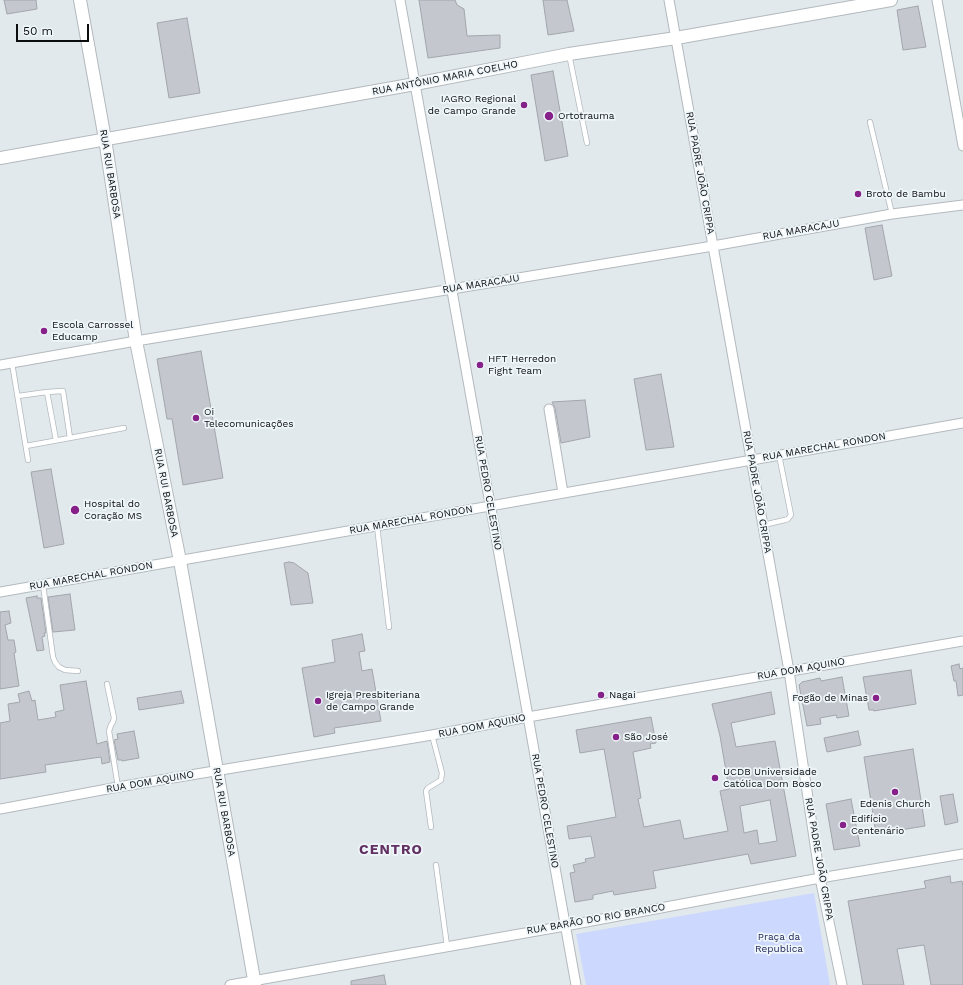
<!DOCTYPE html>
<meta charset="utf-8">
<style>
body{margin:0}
#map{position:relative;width:963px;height:985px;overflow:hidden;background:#e2e9ed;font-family:"Work Sans",sans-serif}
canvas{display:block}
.scale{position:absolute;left:16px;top:24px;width:73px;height:18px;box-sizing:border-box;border:2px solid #0b0d0f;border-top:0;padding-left:5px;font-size:12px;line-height:14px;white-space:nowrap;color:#0b0d0f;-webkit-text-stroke:3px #eff6fa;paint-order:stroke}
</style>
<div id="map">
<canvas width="963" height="985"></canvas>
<div class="scale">50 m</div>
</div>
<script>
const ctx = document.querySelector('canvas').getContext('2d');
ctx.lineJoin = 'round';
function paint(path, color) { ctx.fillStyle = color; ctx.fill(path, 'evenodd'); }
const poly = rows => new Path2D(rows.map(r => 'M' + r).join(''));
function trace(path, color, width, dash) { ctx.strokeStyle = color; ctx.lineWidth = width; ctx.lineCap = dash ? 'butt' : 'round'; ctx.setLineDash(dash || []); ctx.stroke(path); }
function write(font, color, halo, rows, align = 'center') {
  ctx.font = font + ' "Work Sans",sans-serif'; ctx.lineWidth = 3.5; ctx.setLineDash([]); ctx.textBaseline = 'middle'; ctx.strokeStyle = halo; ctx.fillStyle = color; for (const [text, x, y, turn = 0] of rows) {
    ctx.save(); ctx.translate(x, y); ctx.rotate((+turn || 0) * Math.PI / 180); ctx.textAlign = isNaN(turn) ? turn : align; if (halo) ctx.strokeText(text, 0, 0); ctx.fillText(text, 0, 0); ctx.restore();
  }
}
paint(poly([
 [814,893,830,985,586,985,576,934]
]), '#ccd8fd');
const building = poly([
 [4,0,36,0,37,9,7,14,4,0],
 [419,0,455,0,457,5,464,9,467,36,500,35,500,48,428,58,419,0],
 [543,0,567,0,574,31,548,35,543,0],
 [918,6,926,47,903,50,897,10,918,6],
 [187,18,200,93,169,98,157,23,187,18],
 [553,71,568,156,545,161,531,75,553,71],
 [882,225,892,276,874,280,865,228,882,225],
 [201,351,223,478,183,485,172,419,167,419,157,359,201,351],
 [661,374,674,447,646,450,634,379,661,374],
 [585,400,590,437,561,443,555,408,552,402,585,400],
 [51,469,64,544,44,548,31,472,51,469],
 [289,562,294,563,308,573,313,603,291,605,284,563,289,562],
 [70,594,75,630,53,632,48,597,70,594],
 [37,596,37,598,41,598,46,633,44,633,45,636,42,637,44,650,37,651,26,598,37,596],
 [9,611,11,623,5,625,8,640,14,640,16,652,14,653,19,686,0,689,0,612,9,611],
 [362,634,365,651,359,652,362,671,372,669,381,721,334,728,335,733,314,737,302,668,335,662,332,640,362,634],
 [959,664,960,669,963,668,963,695,958,696,956,681,954,681,951,666,959,664],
 [911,670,916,704,874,711,874,710,869,710,863,677,911,670],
 [842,677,849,716,837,718,836,715,820,718,821,724,807,726,799,685,802,682,820,678,821,681,842,677],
 [86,681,97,744,107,741,110,762,102,764,101,757,45,765,46,772,0,779,0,723,10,721,8,704,20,702,18,694,29,691,32,701,35,700,38,720,56,717,55,712,64,710,60,685,86,681],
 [181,691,184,703,139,710,137,698,181,691],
 [771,692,775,714,731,723,736,747,775,741,796,856,751,864,748,854,653,871,656,888,614,895,613,891,593,895,593,899,575,902,570,873,575,872,573,865,586,862,585,859,595,857,591,836,569,839,567,826,616,817,604,749,580,753,576,730,651,717,656,743,650,744,651,748,633,752,641,798,638,799,644,827,680,820,684,839,728,831,720,791,729,789,720,736,712,704,771,692],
 [770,800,777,841,759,844,757,830,744,833,740,806,770,800],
 [134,731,139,758,122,761,122,760,118,760,114,740,118,739,117,734,134,731],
 [858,731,861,745,827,752,824,738,858,731],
 [913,749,925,826,876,834,864,757,913,749],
 [953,794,958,822,945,825,940,796,953,794],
 [851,799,860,846,834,850,826,804,851,799],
 [950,876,951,883,962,881,963,886,963,985,931,985,924,945,897,949,904,985,863,985,848,901,926,888,924,881,950,876],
 [384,975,386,985,351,985,351,981,384,975]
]);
paint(building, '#c4c8ce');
trace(building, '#a2a6ac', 1);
const lane = poly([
 [569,54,587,143],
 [870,122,892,214],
 [12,363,28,460],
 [47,392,56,440],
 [18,396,47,392,63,391,70,438],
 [26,446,124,428],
 [763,525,785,520,788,519,791,515,779,455],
 [377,526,389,627],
 [43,585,53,657,55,662,59,667,65,670,78,671],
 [107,684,114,718,113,722,111,725,109,731,118,787],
 [431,827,426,791,428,788,441,780,442,773,432,735],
 [436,865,447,946]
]);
const street = poly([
 [400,0,576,985],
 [669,0,789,671,820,878,842,985],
 [937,0,963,146],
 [0,365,136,341,713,246,892,214,963,205],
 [549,409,563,493],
 [0,592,963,423],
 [0,809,118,787,432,735,528,717,963,641],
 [230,985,565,926,820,878,963,854]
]);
const secondary = poly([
 [80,0,105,139,136,341,180,561,255,985],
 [0,158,415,84,569,54,676,38,891,0]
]);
trace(lane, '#b3b9bd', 6);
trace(street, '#b3b9bd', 11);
trace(secondary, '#b3b9bd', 14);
trace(lane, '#fff', 4.5);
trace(street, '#fff', 9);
trace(secondary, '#fff', 12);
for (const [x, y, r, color] of [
 [524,105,4,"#852189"],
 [549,116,5,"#852189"],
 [858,194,4,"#852189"],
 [44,331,4,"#852189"],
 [480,365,4,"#852189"],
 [196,418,4,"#852189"],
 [75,510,5,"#852189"],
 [601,695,4,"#852189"],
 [876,698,4,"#852189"],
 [318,701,4,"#852189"],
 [616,737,4,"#852189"],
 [715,778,4,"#852189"],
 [895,792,4,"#852189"],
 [843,825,4,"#852189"]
]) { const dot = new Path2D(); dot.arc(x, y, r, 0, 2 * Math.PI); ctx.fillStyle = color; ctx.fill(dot); trace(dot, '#eff6fa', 1.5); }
write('10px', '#0b0d0f', '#eff6fa', [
 ["RUA ANTÔNIO MARIA COELHO",445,78,-11],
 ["RUA PADRE JOÃO CRIPPA",700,173,80],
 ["RUA RUI BARBOSA",110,174,81],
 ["RUA MARACAJU",801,230,-10],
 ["RUA MARACAJU",481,284,-9],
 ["RUA MARECHAL RONDON",824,447,-10],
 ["RUA PADRE JOÃO CRIPPA",757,492,80],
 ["RUA RUI BARBOSA",166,493,79],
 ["RUA PEDRO CELESTINO",488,493,80],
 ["RUA MARECHAL RONDON",411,520,-10],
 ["RUA MARECHAL RONDON",91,576,-10],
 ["RUA DOM AQUINO",801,669,-10],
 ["RUA DOM AQUINO",482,726,-11],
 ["RUA DOM AQUINO",150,782,-10],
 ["RUA PEDRO CELESTINO",545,811,80],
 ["RUA RUI BARBOSA",224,812,80],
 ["RUA PADRE JOÃO CRIPPA",819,859,80],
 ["RUA BARÃO DO RIO BRANCO",596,919,-10]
]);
write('10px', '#0b0d0f', '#eff6fa', [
 ["IAGRO Regional",516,99,"right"],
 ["de Campo Grande",516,111,"right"],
 ["Ortotrauma",558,116],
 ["Broto de Bambu",866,194],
 ["Escola Carrossel",52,325],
 ["Educamp",52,337],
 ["HFT Herredon",488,359],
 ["Fight Team",488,371],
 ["Oi",204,412],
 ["Telecomunicações",204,424],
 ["Hospital do",84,504],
 ["Coração MS",84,516],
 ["Igreja Presbiteriana",326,695],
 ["de Campo Grande",326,707],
 ["Nagai",609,695],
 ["Fogão de Minas",868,698,"right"],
 ["São José",624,737],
 ["UCDB Universidade",723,772],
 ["Católica Dom Bosco",723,784],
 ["Edenis Church",895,804,"center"],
 ["Edifício",851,819],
 ["Centenário",851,831]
], 'left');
write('10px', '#1c2459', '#eff6fa', [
 ["Praça da",779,937],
 ["Republica",779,949]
]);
ctx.letterSpacing = '1px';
write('bold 14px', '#623163', '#eff6fa', [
 ["CENTRO",391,850]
]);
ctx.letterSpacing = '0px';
</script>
